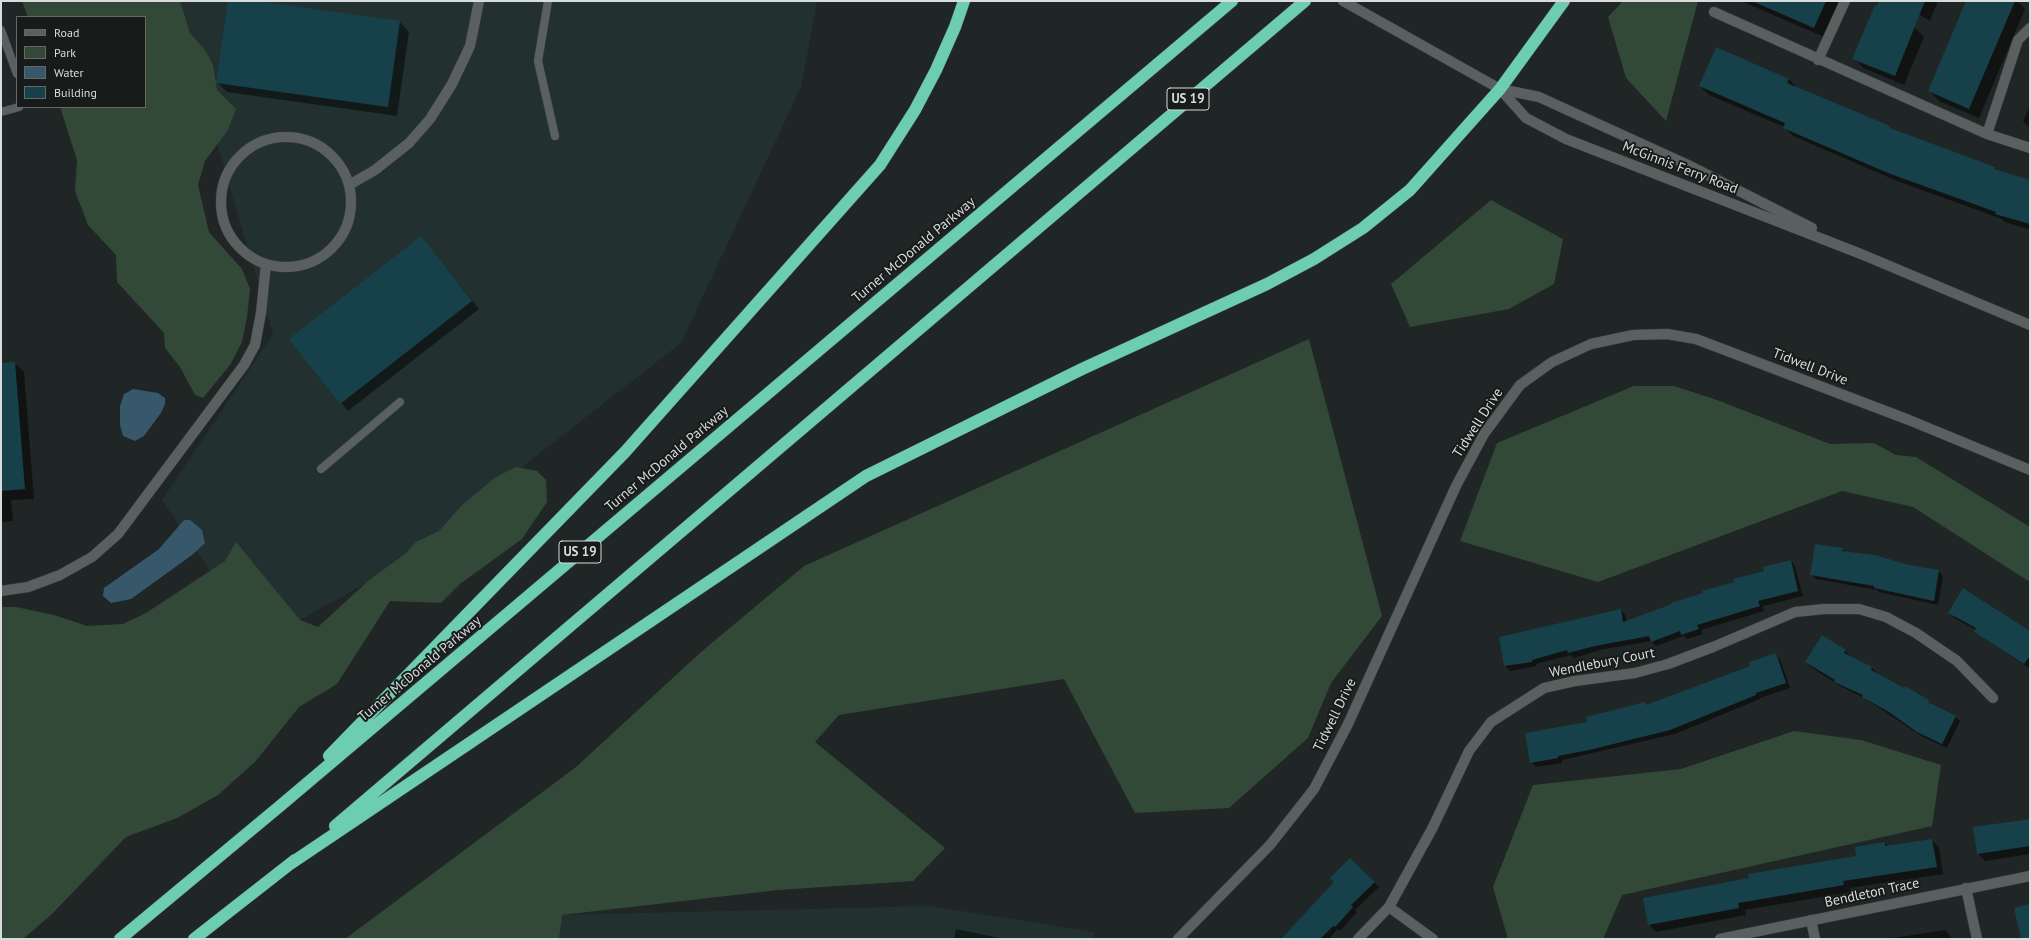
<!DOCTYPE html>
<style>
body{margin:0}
#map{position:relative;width:2031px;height:940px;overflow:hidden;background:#202525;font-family:"PT Sans",sans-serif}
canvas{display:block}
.frame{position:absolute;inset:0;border:2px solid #d8dcdc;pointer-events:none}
.legend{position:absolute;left:16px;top:16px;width:130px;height:92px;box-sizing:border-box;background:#171c1b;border:1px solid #646968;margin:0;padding:5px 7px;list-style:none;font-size:12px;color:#d8dcdc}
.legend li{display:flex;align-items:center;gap:8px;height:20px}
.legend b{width:20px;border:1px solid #646968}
</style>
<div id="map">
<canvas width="2031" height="940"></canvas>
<div class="frame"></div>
<ul class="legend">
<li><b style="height:5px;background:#5a6060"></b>Road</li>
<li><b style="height:11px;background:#324937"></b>Park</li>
<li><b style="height:11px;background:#37576a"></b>Water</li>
<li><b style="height:11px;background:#16414a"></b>Building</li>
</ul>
</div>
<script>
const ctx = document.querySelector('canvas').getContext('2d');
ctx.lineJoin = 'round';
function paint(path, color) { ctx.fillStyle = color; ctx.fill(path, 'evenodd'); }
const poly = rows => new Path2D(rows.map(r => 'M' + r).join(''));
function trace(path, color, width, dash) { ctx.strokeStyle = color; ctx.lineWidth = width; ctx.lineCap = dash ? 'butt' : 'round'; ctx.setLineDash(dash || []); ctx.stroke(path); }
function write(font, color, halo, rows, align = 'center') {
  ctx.font = font + ' "PT Sans",sans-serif'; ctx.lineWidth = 4; ctx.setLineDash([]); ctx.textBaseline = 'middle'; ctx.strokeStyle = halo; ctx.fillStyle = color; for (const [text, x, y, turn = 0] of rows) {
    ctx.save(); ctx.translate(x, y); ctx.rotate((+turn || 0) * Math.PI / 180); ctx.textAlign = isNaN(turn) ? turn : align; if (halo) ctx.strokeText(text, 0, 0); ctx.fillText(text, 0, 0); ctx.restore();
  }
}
paint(poly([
 [175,1,817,1,801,87,681,343,390,570,300,620,264,651,162,500,273,334],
 [930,906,1094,932,1094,939,559,939,561,915]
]), '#233030');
paint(poly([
 [22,1,180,1,190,33,205,50,213,65,217,90,236,109,228,130,205,161,198,185,209,232,242,269,250,289,247,317,242,342,230,365,203,398,195,395,180,367,165,348,164,333,117,282,116,255,88,225,75,191,77,160,60,107,145,107,145,17,28,17],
 [1623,1,1698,1,1666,121,1626,78,1608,17],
 [1491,200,1563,239,1554,284,1509,309,1410,327,1391,284],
 [1309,339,1382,616,1331,683,1308,738,1229,808,1135,813,1064,679,839,715,815,742,945,848,913,881,778,890,562,915,559,939,345,939,576,767,701,652,804,566],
 [1634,386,1674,386,1717,400,1830,444,1874,443,1896,455,1916,457,2030,527,2030,582,1913,507,1842,491,1598,582,1460,541,1497,443],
 [516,467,537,471,546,480,547,502,522,539,460,584,441,603,390,601,337,684,299,707,255,762,218,795,177,818,126,837,52,914,23,939,1,939,1,607,16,607,54,615,87,626,123,624,146,613,225,561,236,542,300,620,318,627,368,581,405,554,416,542,439,531,462,505,496,477],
 [1794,731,1861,740,1941,765,1932,826,1622,895,1603,939,1508,939,1493,887,1533,785,1681,769]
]), '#324937');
paint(poly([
 [133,389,158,393,165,398,165,404,161,413,144,436,135,441,123,436,120,425,120,406,124,394],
 [184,520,190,520,202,530,205,543,192,555,131,599,111,603,103,596,104,588,159,549]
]), '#37576a');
paint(poly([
 [229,1,250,1,400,22,409,32,397,116,227,92,217,82],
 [1741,1,1840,1,1824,37],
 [1895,1,1938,1,1930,21],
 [1968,1,2017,1,2025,9,1979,118,1939,101,1930,91],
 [1914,27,1924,37,1904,85,1863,68,1854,58],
 [1789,79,1797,88,1890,127,1893,131,1994,168,1997,171,2030,181,2030,230,2005,222,2002,219,1897,181,1793,136,1784,127,1709,95,1700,86],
 [2030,106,2030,128,2023,121],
 [421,238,479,309,348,411,290,339],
 [14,363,24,372,34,499,11,500,13,521,1,522,1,364],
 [1842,549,1845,552,1939,571,1943,576,1938,605,1879,592,1877,590,1816,579,1811,574],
 [1791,561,1795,566,1803,596,1763,606,1764,611,1701,630,1703,634,1687,639,1684,636,1656,646,1651,641,1600,650,1574,658,1571,655,1536,664,1537,666,1510,671,1505,666,1501,638,1621,610,1625,615,1627,621],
 [1963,590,1985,602,2030,632,2029,668,1980,636,1975,632,1976,630,1954,618,1950,613],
 [1822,637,1846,651,1850,657,1872,668,1876,672,1876,674,1956,717,1960,721,1947,748,1923,737,1864,698,1840,686,1811,667,1806,662],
 [1775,654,1780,659,1790,688,1760,698,1760,699,1675,734,1562,760,1562,763,1536,767,1531,762,1588,723,1645,704,1647,706,1752,667],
 [2030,820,2030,854,1985,861,1978,854],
 [1932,840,1939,848,1943,874,1850,888,1851,892,1745,910,1746,915,1656,932,1649,924,1857,857,1885,843,1888,847],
 [1350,859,1379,887,1355,910,1357,912,1340,931,1338,929,1329,939,1282,939,1335,882],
 [956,929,1005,939,954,939],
 [1946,930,1952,939,1885,939]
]), '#0007');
paint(poly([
 [228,1,258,1,400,21,388,107,216,83],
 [1752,1,1826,1,1814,28],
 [1879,1,1925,1,1895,76,1852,59,1875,5,1877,6],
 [1966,1,2015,1,1969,109,1928,91],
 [1716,47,1789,79,1787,83,1890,126,1890,128,1995,167,1994,169,2030,180,2030,224,1995,214,1996,212,1888,173,1783,128,1785,123,1699,86],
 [421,236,472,301,340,404,289,339],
 [15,362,25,489,1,491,1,363],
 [1815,544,1843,548,1842,551,1875,555,1909,565,1939,570,1934,601,1874,588,1874,586,1810,575],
 [1791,560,1798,591,1758,601,1760,606,1697,625,1699,629,1681,635,1680,631,1651,642,1649,636,1595,646,1568,653,1567,650,1532,660,1532,662,1504,666,1499,637,1621,609,1623,622,1672,604,1671,603,1703,593,1702,591,1734,582,1733,579,1764,571,1763,567],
 [1963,588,2030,631,2030,656,2024,664,1974,632,1976,628,1948,613],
 [1822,635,1846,650,1844,653,1872,667,1871,670,1904,688,1905,686,1929,700,1928,702,1956,716,1942,744,1917,732,1889,712,1862,697,1863,695,1834,682,1835,680,1805,662],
 [1776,653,1786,683,1756,693,1756,695,1670,730,1589,750,1558,756,1558,758,1530,763,1525,733,1587,722,1586,717,1645,702,1646,705,1750,666,1749,662],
 [2030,819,2030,846,1977,854,1973,827],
 [1932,839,1937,867,1843,881,1844,885,1738,903,1739,908,1648,925,1643,898,1749,878,1748,874,1856,856,1855,847,1885,842,1885,846],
 [1350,858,1375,882,1351,905,1353,907,1335,927,1333,926,1320,939,1281,939,1334,882,1330,878],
 [2030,904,2030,939,2021,939,2014,908]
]), '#16414a');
const service = poly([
 [548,1,538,61,555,136],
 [1,30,17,74],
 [1,112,19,107],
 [321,469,400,402]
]);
const minor = poly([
 [1714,12,1987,134,2030,148],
 [1818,60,1845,1],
 [1987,134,2018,40,2030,28],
 '221 202a65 65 0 1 1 130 0a65 65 0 1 1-130 0Z',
 [349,185,375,170,409,143,430,119,452,84,470,46,479,1],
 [1,591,28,587,60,575,92,557,118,534,244,365,255,345,261,313,266,264],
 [1966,888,1977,939],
 [1389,907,1433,939],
 [1811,920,1815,939],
 [1178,939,1270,845,1314,789,1348,724,1456,486,1484,434,1520,385,1552,362,1591,344,1633,335,1667,334,1696,339,1909,420,2030,470],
 [1358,939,1389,907,1433,827,1469,751,1491,722,1544,688,1575,681,1635,673,1668,664,1713,647,1795,612,1824,609,1859,609,1886,617,1916,633,1957,661,1993,698],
 [1720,939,2030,876]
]);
const secondary = poly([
 [1343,1,1500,89,1539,97,1688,165,1812,228],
 [1500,89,1526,118,1566,139,1861,254,2030,325]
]);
const motorway = poly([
 [329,756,625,452,880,165,915,110,936,70,955,27,964,1],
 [335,826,1305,1],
 [290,864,866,476,1082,369,1267,284,1314,259,1363,228,1410,190,1500,89,1564,1],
 [120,939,280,806,1232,1],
 [194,939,295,860]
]);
trace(service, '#3b3f3f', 9);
trace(minor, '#3b3f3f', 11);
trace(secondary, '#3b3f3f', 11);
trace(motorway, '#3b3f3f', 13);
trace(service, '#5a6060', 8);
trace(minor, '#5a6060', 10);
trace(secondary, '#5a6060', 10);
trace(motorway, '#6dcdb1', 12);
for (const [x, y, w] of [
 [1188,99,42],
 [580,552,42]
]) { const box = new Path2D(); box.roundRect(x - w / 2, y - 11, w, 22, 3); ctx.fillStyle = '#171c1b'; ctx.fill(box); trace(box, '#d8dcdc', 1); }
write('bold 13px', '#d8dcdc', null, [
 ["US 19",1188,99],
 ["US 19",580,552]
]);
write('14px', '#d8dcdc', '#171c1b', [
 ["McGinnis Ferry Road",1680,168,21],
 ["Turner McDonald Parkway",914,250,-40],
 ["Tidwell Drive",1810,367,21],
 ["Tidwell Drive",1478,423,-57],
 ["Turner McDonald Parkway",667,459,-40],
 ["Wendlebury Court",1602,663,-11],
 ["Turner McDonald Parkway",420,669,-40],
 ["Tidwell Drive",1335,715,-64],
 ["Bendleton Trace",1872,893,-12]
]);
</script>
